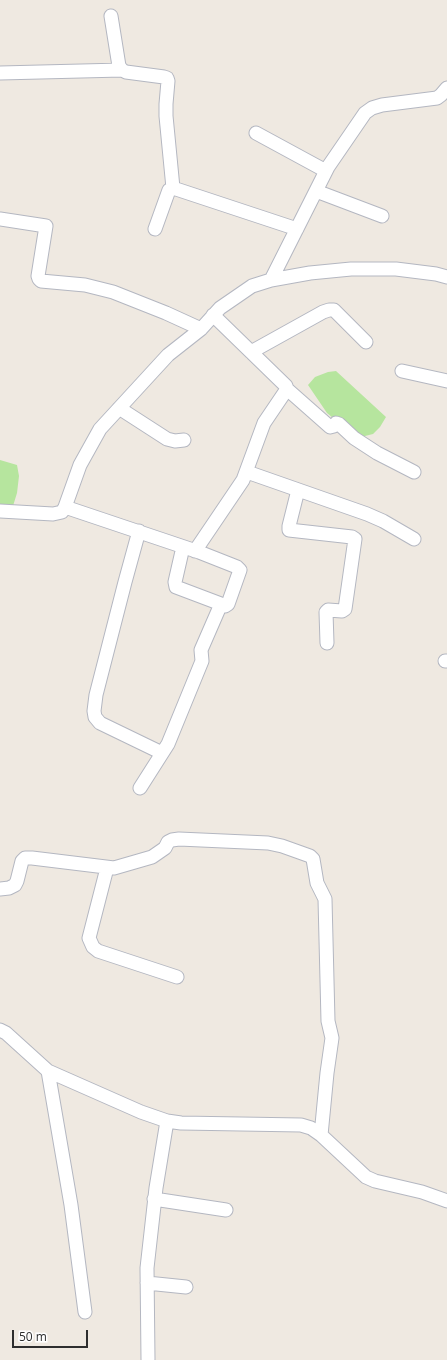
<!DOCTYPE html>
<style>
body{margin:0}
#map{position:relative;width:447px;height:1360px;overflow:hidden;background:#efe9e1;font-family:"Open Sans",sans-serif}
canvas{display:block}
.scale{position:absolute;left:12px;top:1330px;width:76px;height:18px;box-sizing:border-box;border:2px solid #2e2e2e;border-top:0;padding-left:5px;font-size:12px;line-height:14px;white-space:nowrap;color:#2e2e2e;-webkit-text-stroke:3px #fff;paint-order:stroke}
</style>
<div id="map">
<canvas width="447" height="1360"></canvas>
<div class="scale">50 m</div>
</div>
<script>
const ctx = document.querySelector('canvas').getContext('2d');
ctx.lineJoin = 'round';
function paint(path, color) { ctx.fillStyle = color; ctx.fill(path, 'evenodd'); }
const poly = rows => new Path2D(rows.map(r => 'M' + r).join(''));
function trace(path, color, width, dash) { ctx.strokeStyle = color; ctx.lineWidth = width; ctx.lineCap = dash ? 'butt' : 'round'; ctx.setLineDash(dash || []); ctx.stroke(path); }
paint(poly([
 [336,371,386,417,380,427,373,434,357,438,327,413,308,385,315,377,328,372],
 [0,460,17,465,19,476,17,493,13,506,0,506]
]), '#b6e59e');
const minor = poly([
 [111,16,119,66,122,70,126,72,164,77,167,78,168,81,166,104,166,116,173,188],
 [0,73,122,70],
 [256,133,326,171],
 [316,191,382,216],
 [0,219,46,226,38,276,39,279,41,281,85,285,113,292,166,313,201,329],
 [155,229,169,190,173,188,297,229],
 [271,280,328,167,365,113,372,108,382,105,437,98,441,95,447,88],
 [251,352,323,312,329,310,334,310,366,342],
 [402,371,447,381],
 [287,389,330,427,334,426,336,423,339,424,354,438,377,453,414,472],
 [119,408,167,439,175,441,184,440],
 [247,472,367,514,383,521,414,539],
 [298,490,289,526,289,530,352,537,355,539,345,609,342,611,328,610,326,612,327,643],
 [65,507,199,552,237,567,240,570,228,604,225,606,221,604,201,650,202,661,168,744,140,788],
 [0,511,53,514,62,512,65,507,80,465,100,429,168,355,201,329,220,308,252,286,271,280,310,273,351,269,396,269,436,274,447,277],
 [139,531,125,582,96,695,94,711,95,717,100,723,162,753],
 [183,547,175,582,176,587,221,604],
 [195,551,243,480,264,423,287,389,286,386,213,315],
 [445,661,447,661],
 [107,868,89,938,93,947,98,951,177,977],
 [0,889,9,888,15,885,17,881,22,861,25,858,32,858,114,868,152,857,165,848,168,842,172,840,179,839,268,843,282,846,310,856,313,859,317,883,325,899,328,1021,332,1038,327,1073,321,1135],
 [0,1030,6,1033,48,1071,141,1112,167,1121,181,1123,301,1125,311,1128,321,1135,366,1177,375,1181,422,1192,447,1201],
 [48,1071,71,1205,85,1312],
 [154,1199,226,1210],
 [147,1283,186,1287],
 [148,1359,147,1268,156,1188,167,1121]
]);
trace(minor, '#b4b7c1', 15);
trace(minor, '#fff', 13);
</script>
